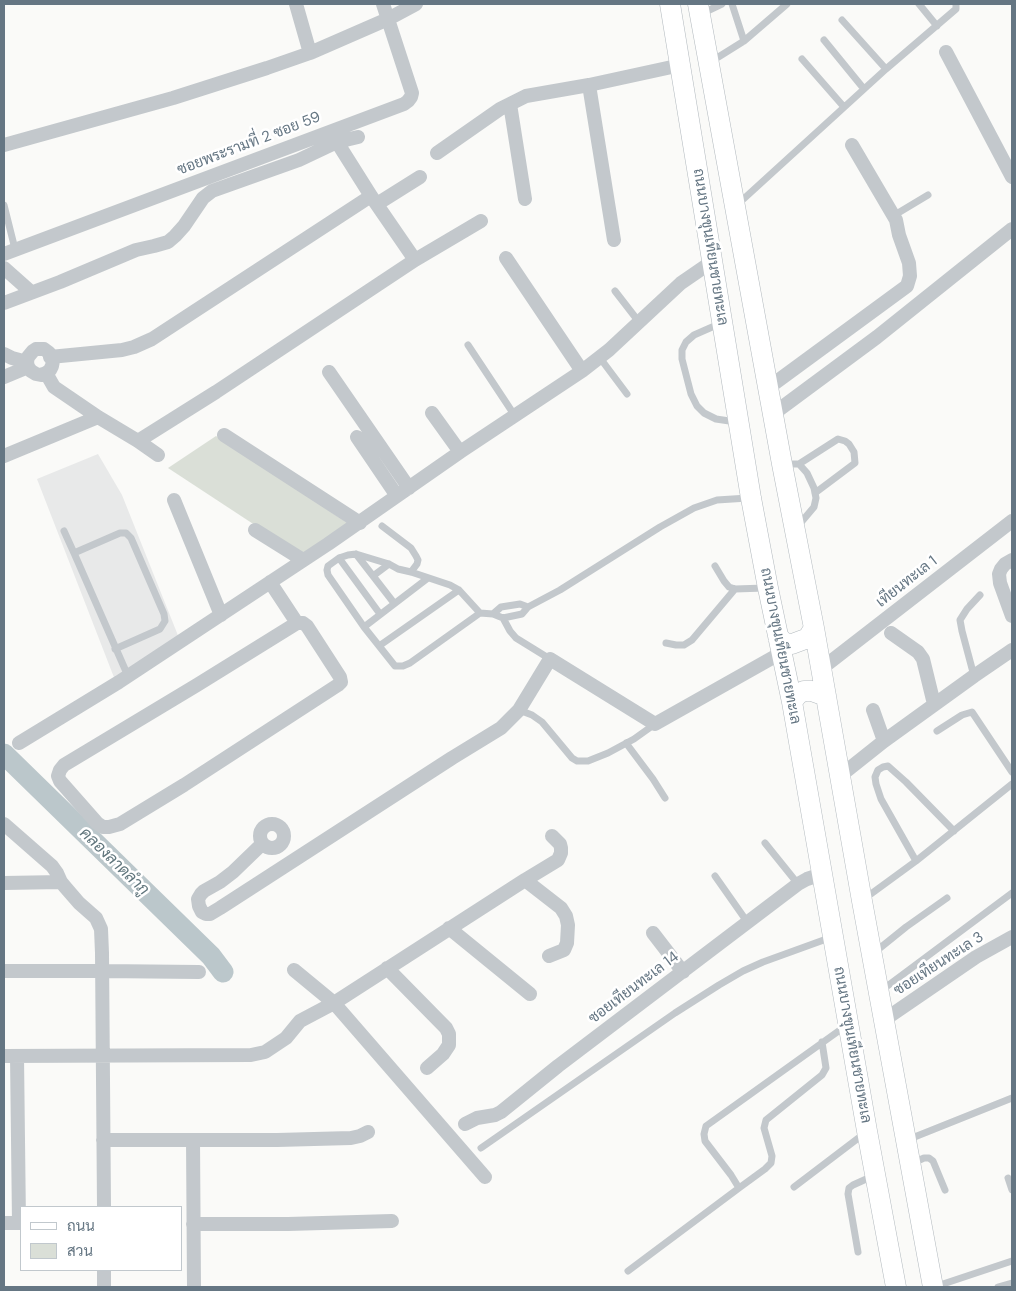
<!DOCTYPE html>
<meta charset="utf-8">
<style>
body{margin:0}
#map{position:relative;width:1016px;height:1291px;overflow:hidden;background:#fafaf8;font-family:"DM Sans",Sarabun,sans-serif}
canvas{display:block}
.frame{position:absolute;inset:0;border:5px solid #657683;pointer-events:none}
.legend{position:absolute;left:20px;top:1206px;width:162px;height:65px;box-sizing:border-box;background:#fff;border:1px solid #c1c8cd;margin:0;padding:6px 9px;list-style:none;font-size:15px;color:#657683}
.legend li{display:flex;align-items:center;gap:10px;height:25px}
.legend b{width:25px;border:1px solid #c1c8cd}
</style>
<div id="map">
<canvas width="1016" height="1291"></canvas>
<div class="frame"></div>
<ul class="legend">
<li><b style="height:6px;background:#fff"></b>ถนน</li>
<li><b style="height:14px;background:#dadfd7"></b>สวน</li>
</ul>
</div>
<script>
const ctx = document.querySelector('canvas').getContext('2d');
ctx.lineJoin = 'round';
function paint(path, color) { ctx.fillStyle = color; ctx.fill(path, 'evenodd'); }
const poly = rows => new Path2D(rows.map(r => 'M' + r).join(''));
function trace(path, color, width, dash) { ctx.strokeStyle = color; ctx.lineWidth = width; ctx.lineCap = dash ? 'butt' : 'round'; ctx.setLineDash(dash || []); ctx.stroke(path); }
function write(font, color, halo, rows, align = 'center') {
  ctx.font = font + ' "DM Sans",Sarabun,sans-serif'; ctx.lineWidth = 5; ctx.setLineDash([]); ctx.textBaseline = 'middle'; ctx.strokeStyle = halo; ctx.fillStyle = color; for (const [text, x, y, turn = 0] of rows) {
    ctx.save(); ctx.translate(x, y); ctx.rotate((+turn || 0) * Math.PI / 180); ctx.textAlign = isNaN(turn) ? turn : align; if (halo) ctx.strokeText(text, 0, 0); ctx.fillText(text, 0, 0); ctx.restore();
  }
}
paint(poly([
 [98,454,122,495,179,638,115,680,37,479]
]), '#e8e9e9');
paint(poly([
 [216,436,349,524,302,556,168,468]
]), '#dadfd7');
trace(poly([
 [4,754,211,956,223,972]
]), '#bbc7cb', 21);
const secondary = poly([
 [670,4,751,498,768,588,792,702,867,1131,896,1287],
 [698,4,782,464,814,628,862,901,933,1287],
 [778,636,784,643,792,644,808,638,814,628],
 [792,702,798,694,804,691,812,691,826,696]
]);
trace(secondary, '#b3babf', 21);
trace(poly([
 [919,4,937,26],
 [701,14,722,4],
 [842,20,886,69],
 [824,40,864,89],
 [744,41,787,4],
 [802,59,844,107],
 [712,61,744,41,732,4],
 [738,204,886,69,956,9,956,4],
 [4,205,15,249],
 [893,216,928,195],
 [615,291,639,322],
 [719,324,694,335,686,342,682,350,682,359,691,394,697,406,704,413,716,419,736,422],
 [468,345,515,416],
 [600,358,627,394],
 [785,464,799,464,807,473,814,488,816,498,814,507,798,526],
 [799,464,838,439,845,441,849,444,854,452,855,463,815,493],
 [382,526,411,548,416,556,418,560,417,564,411,572],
 [64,531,74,553,128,676],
 [74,553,120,533,126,533,131,538,164,614,165,621,160,629,115,649],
 [356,554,394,603],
 [339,558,380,614],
 [715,566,724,581,729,587,735,589,765,588],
 [373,576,389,564],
 [428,578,364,627,395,666,403,666,410,663,480,613],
 [493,614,501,607,520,604,528,607],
 [503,618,510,631,516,638,550,659],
 [364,627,328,575,327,570,328,566,339,558,348,555,356,554,389,564,398,569,411,572,450,585,459,590,480,613,493,614,503,618,522,614,528,607,560,590,660,527,694,508,717,500,748,498],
 [666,643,676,645,684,645,692,640,735,589],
 [379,646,459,590],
 [974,676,962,631,960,620,967,609,980,595],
 [519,710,532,715,542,722,572,758,577,761,588,761,608,753,634,739,655,724],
 [937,731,962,715,972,712,1012,772],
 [626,743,653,779,665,798],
 [765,843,798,884],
 [916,861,881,799,876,784,875,777,878,770,883,767,888,766,906,782,954,831],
 [715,876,748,923],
 [864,899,916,861,1012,784],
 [875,952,906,927,947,898],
 [882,990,1012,893],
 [907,1140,1012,1098],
 [481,1148,675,1013,719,985,743,971,763,962,832,937],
 [911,1164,924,1158,929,1158,933,1161,945,1190],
 [1008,1178,1012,1190],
 [794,1187,865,1133],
 [739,1188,765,1169,771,1163,772,1156,764,1128,766,1120,822,1075,826,1068,822,1042],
 [858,1252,848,1194,849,1188,853,1185,873,1176],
 [628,1271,739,1188,731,1175,705,1141,704,1134,706,1126,847,1025],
 [934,1287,1012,1261],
 [998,1287,1012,1283]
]), '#c3c8cc', 7);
trace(poly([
 [296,4,310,53],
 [946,52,1012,177],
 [589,85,614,240],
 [510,104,525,199],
 [337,142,371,196,415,260],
 [4,145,173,98,267,68,310,53,388,19,416,4],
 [437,153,500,109,526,96,589,85,681,65],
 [377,204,420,177],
 [4,254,404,104,408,101,411,97,412,93,383,4],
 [506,258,582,371],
 [4,268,31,292],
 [4,303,60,282,136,250,154,246,168,242,175,236,184,226,203,198,212,191,299,160,337,142,358,137],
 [36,349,44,349,48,352,52,356,50,357,53,361,52,366,50,370,46,373,41,375,36,374,31,371,28,367,27,362,28,357,33,351,36,349],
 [4,354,12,358,27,362],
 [50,357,122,350,134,347,152,339,371,196],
 [329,372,409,488],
 [46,373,54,387,98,417,138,441,158,455],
 [4,377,28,367],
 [768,388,907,286,910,276,909,263,899,235,896,220,852,145],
 [432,413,460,452],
 [773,414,877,337,1012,229],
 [224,435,360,523],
 [357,437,397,496],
 [138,441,216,392,415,260,481,221],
 [4,456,98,417],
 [174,500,221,615],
 [255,530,303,560],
 [1012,560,1005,564,1001,569,999,574,1000,583,1012,616],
 [270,582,297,623,303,623,307,626,340,677,341,682,338,685,184,785,120,824,109,827,103,827,97,823,60,781,58,776,60,770,64,765,197,685,297,623],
 [891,633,918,652,923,659,934,704],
 [821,669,1012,521],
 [873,710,884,741],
 [19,743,119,682,328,544,460,452,582,371,609,350,681,283,713,261],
 [840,776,884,741,974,676,1012,650],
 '260 836a12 12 0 1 1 24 0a12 12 0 1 1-24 0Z',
 [4,824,52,866,57,873,61,882,66,888,79,903,96,918,101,929,102,953,104,1207],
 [262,844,233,872,220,882,204,891,201,894,198,899,199,906,202,912,206,914,210,914,220,908,452,758,501,728,519,710,550,659,655,724,781,653],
 [525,880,558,860,561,853,561,848,560,844,552,836],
 [4,883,61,882],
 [449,928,530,994],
 [653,933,683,972],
 [387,968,446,1028,449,1034,449,1045,443,1054,427,1068],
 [294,970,334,1003,485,1177],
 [4,971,102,971,199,972],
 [884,1020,976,957,1012,937],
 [4,1056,251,1055,265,1052,286,1038,300,1021,334,1003,525,880,561,908,566,916,568,925,567,943,564,950,549,956],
 [17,1056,19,1223],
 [465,1124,477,1118,495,1115,501,1112,558,1066,798,884,807,879,822,874],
 [103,1140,277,1140,351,1138,360,1136,368,1132],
 [193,1140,194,1287],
 [4,1223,21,1223],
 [193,1224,288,1224,392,1221],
 [104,1287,104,1270]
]), '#c3c8cc', 14);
trace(secondary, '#fff', 20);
write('15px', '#657683', '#fff', [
 ["ซอยพระรามที่ 2 ซอย 59",249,144,-21],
 ["ถนนบางขุนเทียนชายทะเล",710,247,81],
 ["เทียนทะเล 1",907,582,-38],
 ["ถนนบางขุนเทียนชายทะเล",780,646,79],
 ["ซอยเทียนทะเล 3",939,964,-33],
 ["ซอยเทียนทะเล 14",634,988,-37],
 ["ถนนบางขุนเทียนชายทะเล",852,1045,80]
]);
write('italic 16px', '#60757c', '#fff', [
 ["คลองลาดลำภู",114,862,44]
]);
</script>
